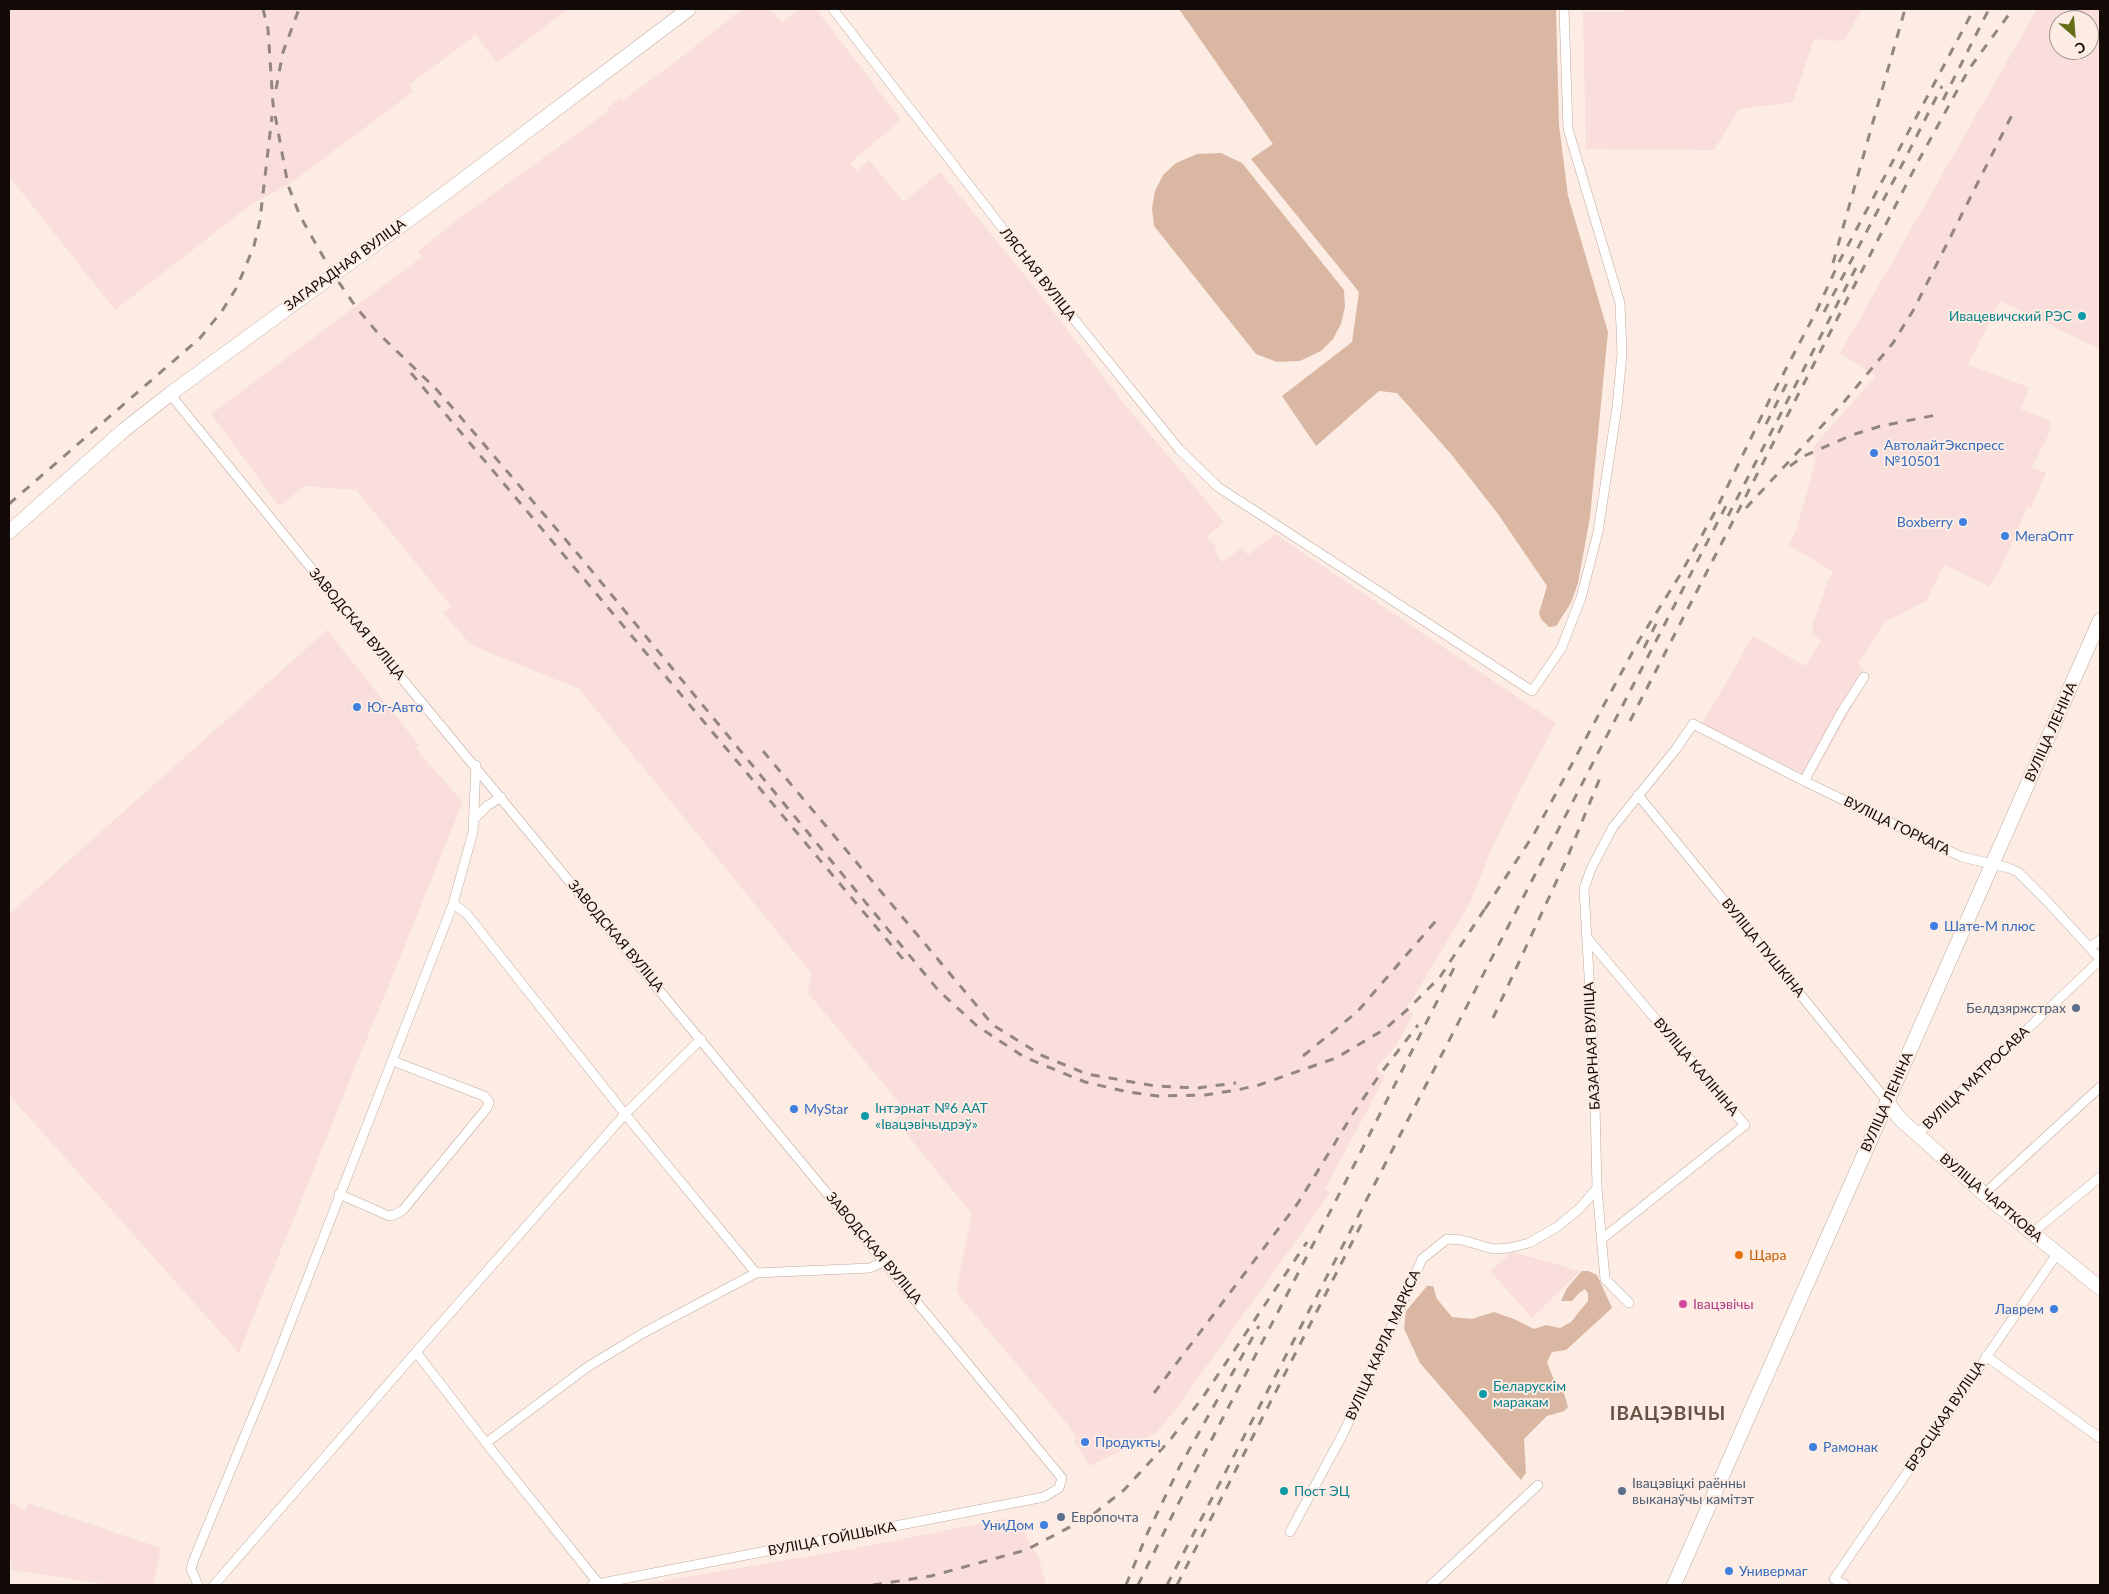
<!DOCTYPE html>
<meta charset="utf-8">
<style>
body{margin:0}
#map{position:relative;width:2109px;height:1594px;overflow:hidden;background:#fcece3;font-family:Lato,sans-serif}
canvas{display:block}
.frame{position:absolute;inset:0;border:10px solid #120a06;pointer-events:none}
.north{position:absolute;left:2049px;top:10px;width:50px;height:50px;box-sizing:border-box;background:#fcece3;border:1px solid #9e928b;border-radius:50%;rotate:153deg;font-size:14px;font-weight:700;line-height:20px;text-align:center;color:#120a06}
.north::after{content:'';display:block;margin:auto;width:18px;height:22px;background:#646e16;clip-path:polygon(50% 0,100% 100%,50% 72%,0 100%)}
</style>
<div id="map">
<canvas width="2109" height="1594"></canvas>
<div class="frame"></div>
<div class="north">С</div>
</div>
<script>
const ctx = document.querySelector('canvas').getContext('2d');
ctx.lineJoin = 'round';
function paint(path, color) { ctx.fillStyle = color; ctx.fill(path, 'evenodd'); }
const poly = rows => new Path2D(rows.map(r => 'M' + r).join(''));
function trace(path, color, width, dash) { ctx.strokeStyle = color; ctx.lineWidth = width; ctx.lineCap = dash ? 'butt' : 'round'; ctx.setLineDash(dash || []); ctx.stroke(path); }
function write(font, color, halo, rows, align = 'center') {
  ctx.font = font + ' Lato,sans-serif'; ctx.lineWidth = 4; ctx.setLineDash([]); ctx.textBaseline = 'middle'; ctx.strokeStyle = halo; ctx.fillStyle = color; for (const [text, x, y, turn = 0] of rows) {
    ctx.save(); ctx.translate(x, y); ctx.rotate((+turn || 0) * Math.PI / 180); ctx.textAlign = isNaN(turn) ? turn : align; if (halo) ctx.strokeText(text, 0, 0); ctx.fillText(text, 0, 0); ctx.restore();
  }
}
paint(poly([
 [9,9,568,9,497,63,476,35,409,85,413,92,288,185,252,204,115,310,9,176],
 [742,9,770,9,782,23,799,9,816,9,901,120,850,163,857,172,869,160,904,202,940,172,1032,284,1121,400,1224,522,1207,537,1217,547,1214,550,1222,562,1242,548,1248,555,1275,534,1556,723,1522,786,1491,850,1470,903,1412,1000,1406,1006,1413,1014,1396,1046,1376,1068,1385,1077,1325,1189,1330,1193,1179,1405,1156,1433,1090,1466,1074,1441,1077,1438,1068,1425,956,1292,972,1214,895,1120,905,1110,808,993,811,973,579,689,471,645,443,613,451,606,356,490,305,486,279,506,211,414,422,257,418,251,461,217,609,111,607,108,620,98,622,101,683,56],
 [1626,9,1862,9,1844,41,1814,39,1793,102,1739,109,1714,150,1586,149,1583,12,1625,12],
 [2037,9,2100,9,2100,349,2000,301,1968,365,2029,387,2021,409,2051,421,2048,436,2032,467,2046,473,2031,508,2027,507,2000,571,1989,586,1944,565,1926,601,1885,622,1858,664,1869,677,1812,778,1702,724,1753,636,1805,666,1821,641,1812,634,1813,624,1828,581,1833,572,1789,545,1797,528,1816,458,1813,447,1876,376,1840,353],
 [2059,20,2089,20,2089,50,2059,50],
 [327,630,419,745,416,748,422,756,463,802,239,1353,9,1095,9,914],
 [1512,1252,1580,1271,1532,1318,1490,1271],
 [9,1502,26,1510,28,1503,161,1548,153,1585,111,1585,11,1570,12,1563,9,1562],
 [1012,1517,1021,1526,1039,1559,1046,1585,639,1585,857,1548]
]), '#f9dedc');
paint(poly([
 [1179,9,1556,9,1559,125,1568,196,1608,332,1590,517,1578,583,1571,603,1556,626,1549,627,1541,619,1539,613,1547,586,1498,514,1451,454,1397,393,1379,391,1316,446,1282,396,1352,342,1359,292,1251,159,1273,144],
 [1221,153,1242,163,1344,290,1345,307,1341,324,1333,339,1321,351,1300,361,1277,362,1256,354,1154,226,1152,208,1155,191,1163,175,1176,163,1197,154],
 [1582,1271,1588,1271,1597,1275,1612,1308,1566,1350,1552,1352,1547,1362,1554,1380,1564,1393,1568,1407,1564,1411,1547,1416,1524,1439,1526,1473,1521,1480,1420,1363,1404,1329,1406,1311,1427,1286,1433,1286,1437,1299,1452,1317,1472,1319,1494,1312,1514,1319,1534,1329,1546,1325,1560,1328,1571,1322,1588,1301,1588,1294,1585,1289,1578,1294,1572,1301,1561,1301,1567,1288]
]), '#dab7a2');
const street = poly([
 [833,9,1048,287,1179,449,1218,487,1532,691,1561,649,1581,598,1598,532,1617,407,1622,354,1620,303,1568,129,1564,9],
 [170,394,328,589,1062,1478,1059,1488,1044,1497,592,1585],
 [1804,781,1841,713,1864,677],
 [1638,795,1887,1101],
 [475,818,487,806,501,797],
 [453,904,466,913,625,1114,756,1273],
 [1587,938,1745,1125,1602,1239],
 [2090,947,2100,940],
 [1917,1134,2100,960],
 [339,1194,389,1216,394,1215,403,1210,487,1108,489,1102,484,1096,393,1061],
 [1984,1194,2100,1087],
 [2032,1233,2100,1177],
 [1629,1303,1605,1279,1597,1188,1594,1062,1584,889,1591,869,1613,827,1676,749,1693,724,1804,781,1962,857,2009,868,2018,872,2047,901,2100,959],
 [416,1352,486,1443,599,1584],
 [1986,1356,2100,1438],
 [486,1443,586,1368,645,1332,756,1273,870,1268,885,1261],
 [1290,1532,1344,1432,1422,1259,1447,1239,1462,1240,1493,1249,1509,1248,1529,1243,1557,1227,1580,1208,1597,1188],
 [198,1585,191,1569,194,1559,272,1370,453,904,473,832,476,765],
 [214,1585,416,1352,625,1114,701,1039],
 [1431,1585,1538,1485],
 [1845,1585,1834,1579,2057,1254]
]);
const primary = poly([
 [9,532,124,430,170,394,444,194,689,9],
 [1887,1101,1899,1118,1984,1194,2100,1288],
 [1674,1585,2100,620]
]);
trace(street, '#c1a99b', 10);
trace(primary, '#c1a99b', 15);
trace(street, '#fff', 9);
trace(primary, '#fff', 14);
trace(poly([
 [263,9,268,29,273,104,288,185,300,216,333,274,356,307,376,331,437,390,470,428,577,553,938,990,976,1025,1024,1057,1085,1082,1128,1092,1158,1096,1205,1095,1237,1090,1259,1085,1336,1058,1385,1029,1408,1009,1440,977,1488,904],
 [276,89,283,52,299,9],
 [1943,100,1989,9],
 [1833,263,1905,9],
 [1824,312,1904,161,1942,86],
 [411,373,903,959],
 [1766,424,1787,383],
 [1790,466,1804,456,1852,435,1881,426,1936,415],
 [9,504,200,338,222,311,237,287,254,246,260,220,272,116],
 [1746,508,1843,403,1893,343,1914,309,2012,115],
 [1728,516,1860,260],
 [1644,648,1657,622],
 [1630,721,1920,158,1969,69,2013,9],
 [763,751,993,1025,1043,1056,1087,1074,1155,1086,1197,1088,1236,1083],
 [1485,909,1534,834,1638,642,1680,575,1716,510,1769,401,1817,310,1839,262,1974,9],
 [1493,1018,1565,863,1602,773],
 [1303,1056,1357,1012,1441,915],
 [1154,1393,1298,1203,1354,1112,1381,1073,1418,1025],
 [873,1585,931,1576,1026,1550,1091,1516,1124,1490,1170,1440,1203,1397,1307,1242],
 [1126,1585,1147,1534,1180,1466,1259,1326],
 [1138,1585,1174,1512,1346,1181,1458,960],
 [1167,1585,1728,502],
 [1177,1585,1365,1217]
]), '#92867f', 3, [9, 9]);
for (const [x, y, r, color] of [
 [2082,316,5,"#0f9aa8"],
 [1874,453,5,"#3f7fe0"],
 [1963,522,5,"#3f7fe0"],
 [2005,536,5,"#3f7fe0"],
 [357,707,5,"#3f7fe0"],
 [1934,926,5,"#3f7fe0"],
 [2076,1008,5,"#5c6f8a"],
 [794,1109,5,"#3f7fe0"],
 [865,1116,5,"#0f9aa8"],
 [1739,1255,5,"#e8710a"],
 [1683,1304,5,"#d1479c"],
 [2054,1309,5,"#3f7fe0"],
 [1483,1394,5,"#0f9aa8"],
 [1085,1442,5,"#3f7fe0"],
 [1813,1447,5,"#3f7fe0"],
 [1284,1491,5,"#0f9aa8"],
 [1622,1491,5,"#5c6f8a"],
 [1061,1517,5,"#5c6f8a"],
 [1044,1525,5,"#3f7fe0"],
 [1729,1571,5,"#3f7fe0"]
]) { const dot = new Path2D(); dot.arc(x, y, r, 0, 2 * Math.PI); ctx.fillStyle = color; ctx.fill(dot); trace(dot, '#fcece3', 2); }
write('14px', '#120a06', '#fcece3', [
 ["ЗАГАРАДНАЯ ВУЛІЦА",345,265,-36],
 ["ЛЯСНАЯ ВУЛІЦА",1038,274,52],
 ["ЗАВОДСКАЯ ВУЛІЦА",357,624,50],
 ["ВУЛІЦА ЛЕНІНА",2051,732,-66],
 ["ВУЛІЦА ГОРКАГА",1897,826,26],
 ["ЗАВОДСКАЯ ВУЛІЦА",616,936,50],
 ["ВУЛІЦА ПУШКІНА",1763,948,51],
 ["БАЗАРНАЯ ВУЛІЦА",1592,1046,-93],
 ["ВУЛІЦА КАЛІНІНА",1696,1067,50],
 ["ВУЛІЦА МАТРОСАВА",1976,1078,-44],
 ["ВУЛІЦА ЛЕНІНА",1887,1102,-66],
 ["ВУЛІЦА ЧАРТКОВА",1991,1198,40],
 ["ЗАВОДСКАЯ ВУЛІЦА",874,1248,50],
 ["ВУЛІЦА КАРЛА МАРКСА",1383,1345,-66],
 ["БРЭСЦКАЯ ВУЛІЦА",1945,1416,-56],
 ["ВУЛІЦА ГОЙШЫКА",832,1539,-11]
]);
write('14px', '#0d838f', '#fcece3', [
 ["Ивацевичский РЭС",2072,316,"right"],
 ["Інтэрнат №6 ААТ",875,1108],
 ["«Івацэвічыдрэў»",875,1124],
 ["Беларускім",1493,1386],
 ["маракам",1493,1402],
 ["Пост ЭЦ",1294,1491]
], 'left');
write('14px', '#366cbe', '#fcece3', [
 ["АвтолайтЭкспресс",1884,445],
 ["№10501",1884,461],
 ["Boxberry",1953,522,"right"],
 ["МегаОпт",2015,536],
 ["Юг-Авто",367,707],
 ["Шате-М плюс",1944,926],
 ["MyStar",804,1109],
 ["Лаврем",2044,1309,"right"],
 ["Продукты",1095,1442],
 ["Рамонак",1823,1447],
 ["УниДом",1034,1525,"right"],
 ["Универмаг",1739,1571]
], 'left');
write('14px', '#4e5e75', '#fcece3', [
 ["Белдзяржстрах",2066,1008,"right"],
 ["Івацэвіцкі раённы",1632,1483],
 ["выканаўчы камітэт",1632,1499],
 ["Европочта",1071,1517]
], 'left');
write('14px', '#c56008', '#fcece3', [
 ["Щара",1749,1255]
], 'left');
write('14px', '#b23c85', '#fcece3', [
 ["Івацэвічы",1693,1304]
], 'left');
ctx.letterSpacing = '1px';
write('bold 19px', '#665144', '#fcece3', [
 ["ІВАЦЭВІЧЫ",1668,1414]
]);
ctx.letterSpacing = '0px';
</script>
